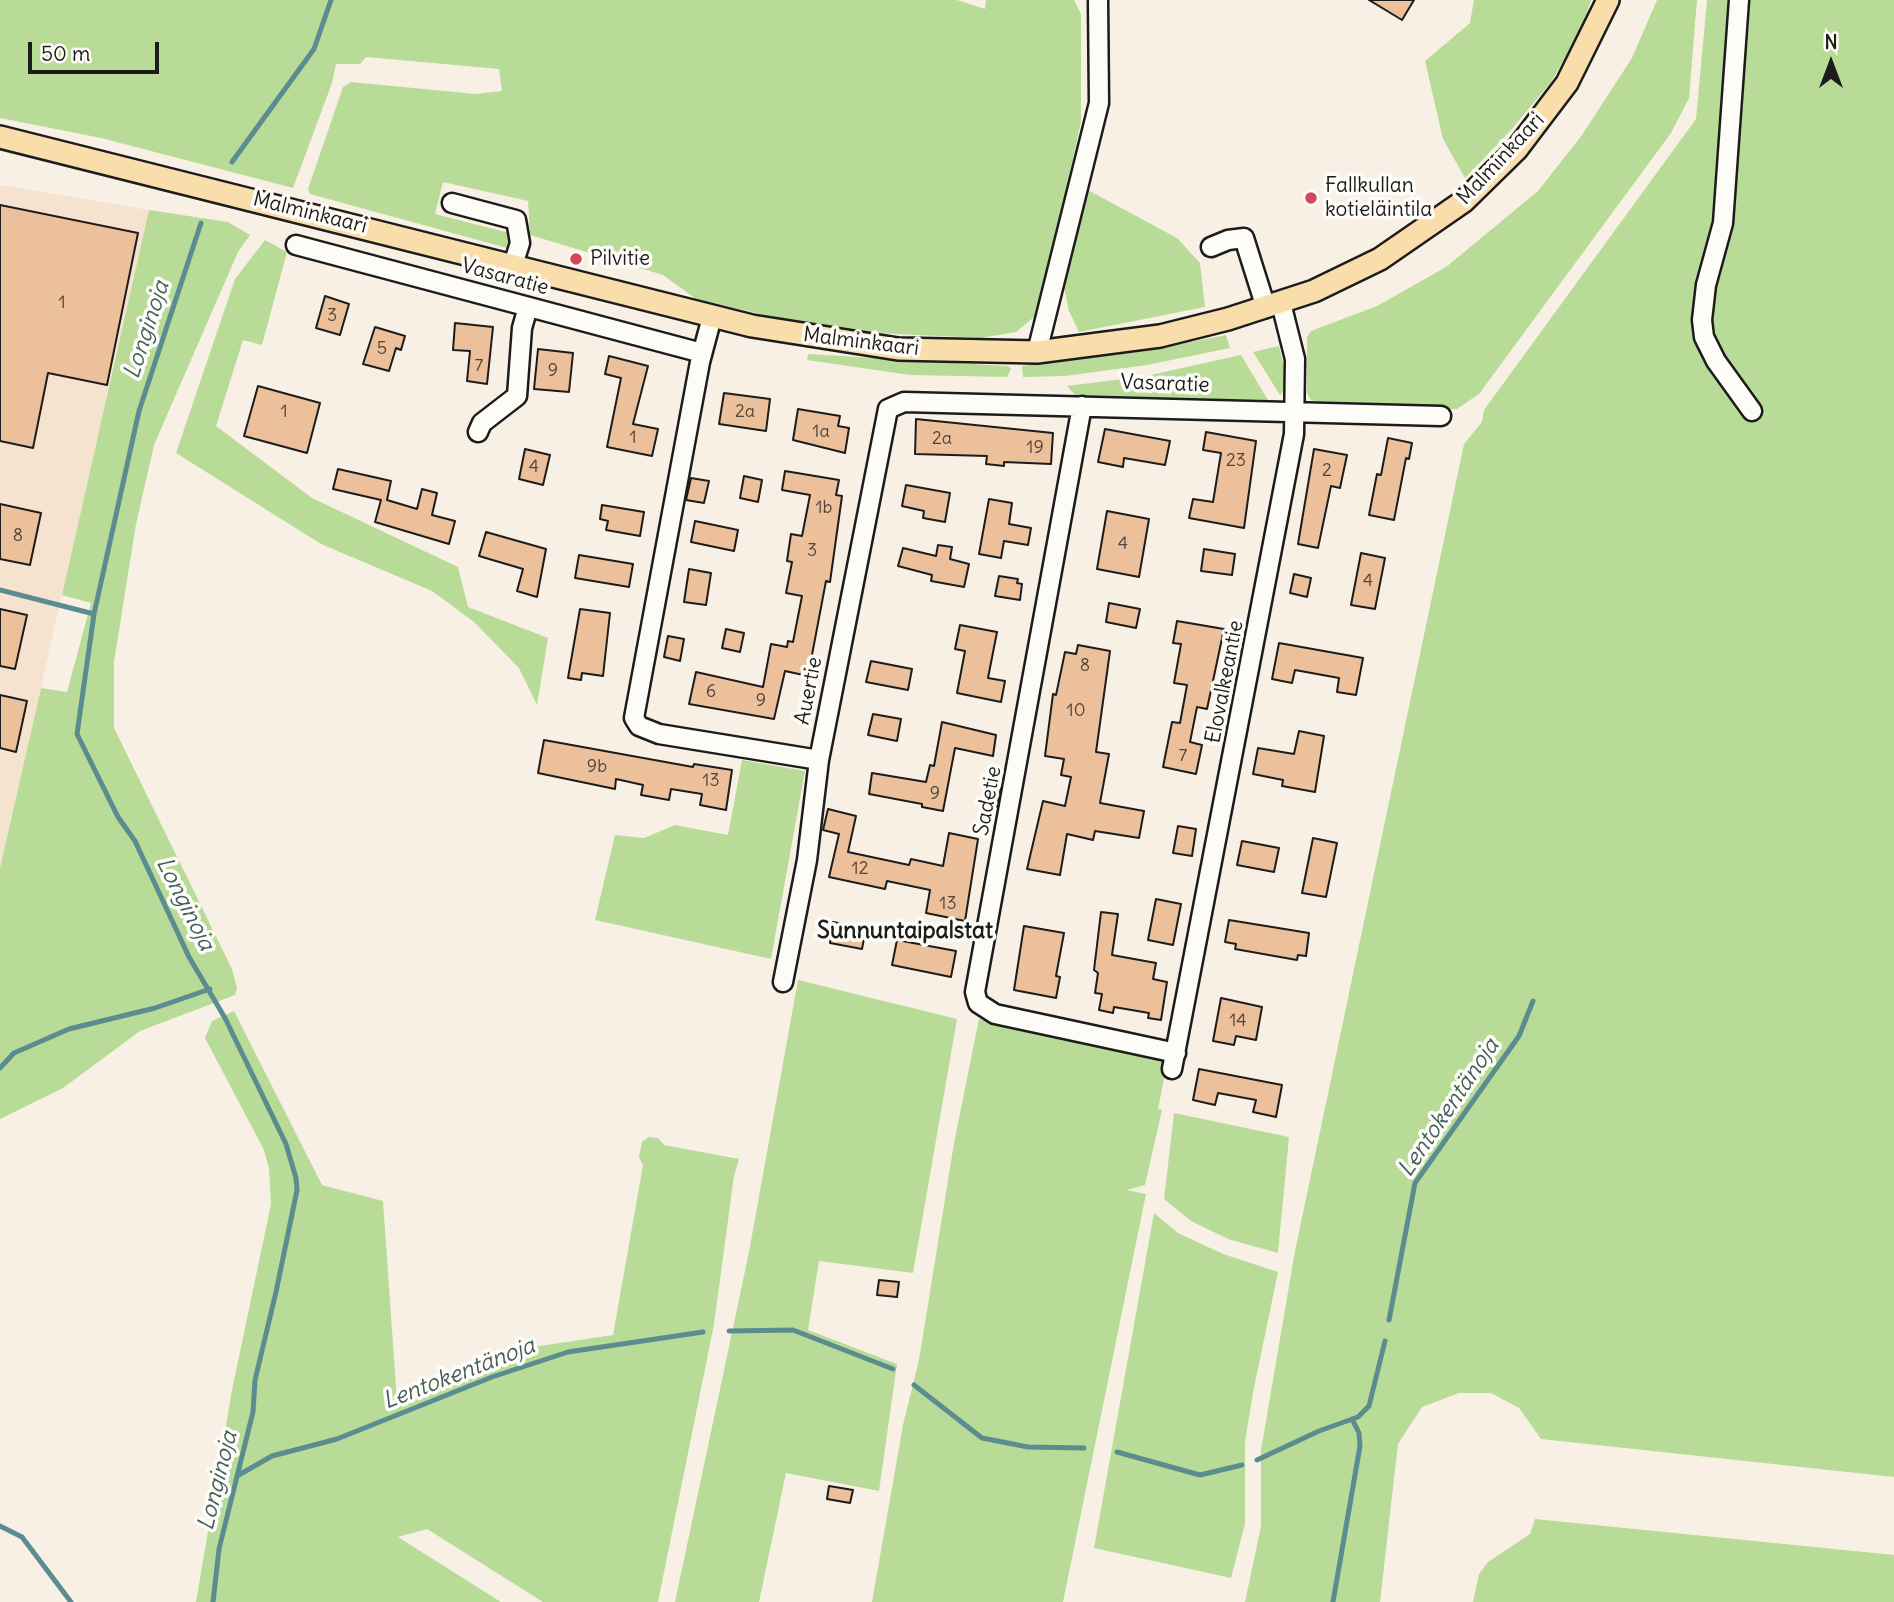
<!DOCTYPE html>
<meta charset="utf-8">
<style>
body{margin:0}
#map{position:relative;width:1894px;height:1602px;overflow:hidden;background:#f9f0e5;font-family:Delius,sans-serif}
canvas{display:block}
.north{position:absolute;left:1796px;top:28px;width:70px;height:70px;-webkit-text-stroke:5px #fdfcf7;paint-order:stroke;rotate:0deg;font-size:19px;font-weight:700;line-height:28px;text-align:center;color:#1c1c1c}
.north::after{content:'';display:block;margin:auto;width:24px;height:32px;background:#1c1c1c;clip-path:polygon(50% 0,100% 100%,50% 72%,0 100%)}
.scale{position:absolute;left:28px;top:42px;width:131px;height:32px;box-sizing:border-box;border:4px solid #1c1c1c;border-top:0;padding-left:9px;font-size:21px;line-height:24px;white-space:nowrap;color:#1c1c1c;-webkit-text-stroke:5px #fdfcf7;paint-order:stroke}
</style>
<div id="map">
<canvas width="1894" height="1602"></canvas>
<div class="north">N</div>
<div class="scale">50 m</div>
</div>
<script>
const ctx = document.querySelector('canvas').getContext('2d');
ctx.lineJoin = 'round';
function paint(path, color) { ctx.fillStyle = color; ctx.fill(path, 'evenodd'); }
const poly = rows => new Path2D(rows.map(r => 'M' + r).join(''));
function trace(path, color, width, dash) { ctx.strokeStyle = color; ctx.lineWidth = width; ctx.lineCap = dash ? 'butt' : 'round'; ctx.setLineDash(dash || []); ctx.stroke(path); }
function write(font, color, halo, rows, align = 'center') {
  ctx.font = font + ' Delius,sans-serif'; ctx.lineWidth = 7; ctx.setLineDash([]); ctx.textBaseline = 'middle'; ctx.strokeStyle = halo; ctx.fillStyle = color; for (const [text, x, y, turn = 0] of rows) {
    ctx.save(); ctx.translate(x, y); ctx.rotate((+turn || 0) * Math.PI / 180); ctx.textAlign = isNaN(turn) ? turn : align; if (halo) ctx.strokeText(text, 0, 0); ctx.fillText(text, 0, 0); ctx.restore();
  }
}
paint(poly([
 [0,185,149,210,0,868]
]), '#f5e2cf');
paint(poly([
 [0,0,957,0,985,9,986,0,1074,0,1081,14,1081,121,1054,247,1034,317,1016,332,981,338,874,333,787,320,696,299,663,275,530,235,528,201,443,182,435,214,513,234,511,245,507,248,310,194,308,189,343,87,351,82,476,94,502,91,499,69,366,57,360,64,336,64,332,83,293,188,101,138,0,118],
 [1474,0,1591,0,1582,28,1551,82,1511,130,1465,178,1443,139,1425,61,1470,23],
 [1657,0,1697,0,1689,98,1671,133,1479,394,1457,409,1387,409,1385,406,1323,404,1311,400,1307,393,1307,337,1311,331,1377,306,1446,267,1538,191,1582,135,1632,58],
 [1707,0,1894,0,1894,1477,1541,1439,1519,1408,1491,1393,1459,1393,1422,1407,1398,1444,1380,1602,1245,1602,1261,1526,1261,1450,1295,1251,1464,444,1482,422,1484,410,1696,119],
 [1086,189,1177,238,1200,263,1205,307,1079,332,1069,311,1064,288,1067,252],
 [149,210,228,222,250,235,238,252,154,445,136,524,114,662,114,728,232,969,237,988,235,995,140,1031,63,1088,0,1119,0,868,41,688,67,692,91,603,62,595],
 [265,240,287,252,262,345,243,340,216,426,312,498,458,567,468,607,548,638,537,705,519,668,474,622,432,591,321,544,176,453,235,279],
 [1226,335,1230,348,1147,365,1065,376,1023,377,1022,366,1144,351],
 [1279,346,1286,375,1285,389,1280,395,1253,352],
 [808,354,1008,366,1011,369,1007,377,910,375,807,360],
 [1241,355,1268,400,1077,397,1067,386,1146,376],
 [742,760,805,771,771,959,595,920,615,835,644,838,675,825,728,835],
 [798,980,957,1019,913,1273,819,1261,808,1330,897,1364,879,1491,786,1473,759,1602,675,1602,749,1252],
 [234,1011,322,1185,383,1201,397,1401,533,1347,613,1335,643,1165,639,1157,642,1142,649,1137,658,1138,664,1145,739,1159,734,1176,714,1324,658,1602,543,1602,427,1529,398,1537,501,1602,196,1602,232,1390,271,1204,269,1169,264,1150,205,1038,212,1021],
 [979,1019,1163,1055,1167,1064,1158,1109,1162,1110,1145,1185,1127,1190,1146,1194,1063,1602,872,1602,903,1425,919,1360,954,1143],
 [1174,1113,1289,1137,1278,1253,1228,1239,1191,1221,1164,1199],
 [1154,1213,1178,1233,1223,1254,1278,1272,1253,1393,1245,1442,1245,1524,1231,1578,1094,1548],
 [1535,1519,1894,1555,1894,1602,1473,1602,1479,1574,1488,1562,1530,1534]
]), '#b8dc97');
trace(poly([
 [232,162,314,49,331,0],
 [201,223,139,411,94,614,77,734,118,817,135,841,189,957,225,1018,286,1144,296,1178,297,1190,276,1292,255,1380,253,1412,219,1549,213,1602],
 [0,590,94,614],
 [0,1068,14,1053,69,1029,155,1008,210,989],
 [1389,1320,1415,1183,1519,1036,1533,1001],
 [729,1331,793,1330,893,1369],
 [914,1385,982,1438,1028,1447,1084,1448],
 [1117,1452,1200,1475,1242,1465],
 [1257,1460,1319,1431,1358,1417,1369,1406,1385,1341],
 [237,1476,272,1456,337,1439,492,1377,568,1352,703,1332],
 [0,1526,22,1537,71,1602],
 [1333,1602,1360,1446,1359,1433,1352,1419]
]), '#5b8c8f', 5);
const building = poly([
 [1369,0,1414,0,1402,20,1369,0],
 [0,205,138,233,107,385,48,373,33,448,0,441,0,205],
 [325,296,349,304,340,335,316,328,325,296],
 [455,323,493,327,487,384,467,381,470,351,453,350,455,323],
 [375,327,405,336,401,350,396,348,389,371,363,364,375,327],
 [538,349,573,353,569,392,534,389,538,349],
 [609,356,648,366,633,424,658,429,652,456,607,447,621,378,605,374,609,356],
 [258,386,320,403,307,453,244,436,258,386],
 [724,393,770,399,766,431,719,424,724,393],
 [798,409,840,416,838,426,849,428,845,453,793,440,798,409],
 [916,419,1053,433,1051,464,1004,462,1004,466,986,464,987,456,915,454,916,419],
 [1105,429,1170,441,1165,465,1124,458,1123,467,1098,462,1105,429],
 [1206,432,1256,441,1244,528,1189,518,1193,499,1213,502,1221,453,1203,450,1206,432],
 [1388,438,1412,443,1409,459,1406,458,1394,520,1369,515,1377,474,1381,475,1388,438],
 [525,449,550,455,543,485,519,479,525,449],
 [1314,449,1347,455,1340,488,1331,486,1318,548,1298,544,1314,449],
 [338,469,391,481,387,500,417,509,422,489,437,493,432,515,455,521,449,544,375,522,381,500,333,489,338,469],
 [785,471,839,480,836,495,842,496,830,582,826,581,808,676,785,671,774,719,689,704,696,672,763,687,771,644,787,647,788,641,793,642,802,596,786,593,792,562,787,561,791,534,802,536,810,495,782,490,785,471],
 [744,476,762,480,758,502,740,498,744,476],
 [691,478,709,481,704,503,686,500,691,478],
 [906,485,950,493,945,522,923,518,924,511,902,506,906,485],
 [989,499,1012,503,1009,524,1031,528,1028,545,1004,541,1001,558,979,554,989,499],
 [0,504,41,513,30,565,0,559,0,504],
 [602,505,644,512,640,536,606,530,608,521,600,519,602,505],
 [1107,511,1149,519,1139,577,1097,569,1107,511],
 [695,521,738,530,734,551,691,542,695,521],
 [486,532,546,549,537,597,517,591,523,569,479,556,486,532],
 [938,545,952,547,950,559,969,564,964,587,931,581,932,575,898,566,903,548,936,556,938,545],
 [1204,549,1235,554,1232,575,1201,571,1204,549],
 [1361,553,1385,558,1375,609,1351,605,1361,553],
 [579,555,633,564,629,587,575,578,579,555],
 [689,569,711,573,706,605,684,602,689,569],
 [1294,574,1311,578,1307,597,1290,593,1294,574],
 [999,576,1018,579,1017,583,1022,584,1020,600,995,596,999,576],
 [1109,603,1140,609,1136,628,1106,622,1109,603],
 [0,609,27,615,15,669,0,666,0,609],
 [580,609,610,613,603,676,582,673,581,680,568,678,580,609],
 [1177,621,1224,629,1207,709,1197,707,1190,742,1202,745,1196,774,1163,767,1172,722,1180,723,1187,685,1174,683,1181,644,1173,643,1177,621],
 [960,625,997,632,988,678,1005,681,1001,702,957,693,965,651,955,649,960,625],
 [726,629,744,633,740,652,722,648,726,629],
 [668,636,684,639,680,661,664,657,668,636],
 [1279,643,1363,658,1356,695,1337,692,1339,678,1295,670,1292,683,1272,679,1279,643],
 [1078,645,1110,651,1096,752,1109,754,1100,803,1144,811,1139,838,1095,831,1093,840,1067,834,1060,875,1027,869,1043,801,1065,806,1071,777,1061,775,1064,759,1045,756,1053,694,1056,695,1065,652,1076,654,1078,645],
 [871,661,912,669,908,690,866,682,871,661],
 [0,695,27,701,16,752,0,748,0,695],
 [873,714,901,719,897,741,868,735,873,714],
 [942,722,996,735,993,756,955,748,943,811,922,807,922,804,869,794,872,773,926,782,930,765,934,766,942,722],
 [1299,731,1324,736,1315,792,1282,786,1283,780,1253,774,1258,748,1294,754,1299,731],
 [544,740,693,767,694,764,732,770,726,810,700,805,702,794,671,789,669,800,641,795,643,785,616,779,615,789,538,773,544,740],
 [985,785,1001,788,997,807,982,804,985,785],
 [828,809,856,816,848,852,909,865,911,859,943,866,949,833,978,839,965,921,926,913,930,890,887,881,885,889,829,877,839,834,823,830,828,809],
 [1178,826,1196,829,1192,856,1173,853,1178,826],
 [1313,838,1337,843,1326,897,1302,893,1313,838],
 [1242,841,1279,848,1274,872,1237,865,1242,841],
 [1156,899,1181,904,1173,945,1148,940,1156,899],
 [1101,912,1118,914,1112,955,1156,963,1153,979,1167,982,1161,1020,1148,1018,1149,1013,1114,1007,1113,1013,1099,1010,1102,994,1095,993,1098,973,1094,970,1101,912],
 [1229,920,1309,933,1306,956,1298,955,1297,960,1235,949,1236,944,1225,942,1229,920],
 [833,922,866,928,862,949,830,943,833,922],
 [1024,926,1064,933,1056,976,1060,977,1056,998,1014,990,1024,926],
 [897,940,956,951,951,977,892,965,897,940],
 [1221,998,1262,1007,1256,1040,1236,1036,1234,1045,1213,1041,1221,998],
 [1199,1069,1282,1085,1276,1117,1253,1112,1256,1100,1218,1093,1215,1105,1193,1100,1199,1069],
 [879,1280,899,1282,897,1297,877,1295,879,1280],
 [829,1486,853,1490,850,1503,827,1499,829,1486]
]);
paint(building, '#ebc09b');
trace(building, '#1c1c1c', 2);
const minor = poly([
 [1739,0,1723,223,1706,285,1702,320,1704,337,1716,361,1752,411],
 [452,203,516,220,520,243,513,265],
 [296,245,702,353],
 [1211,247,1228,240,1244,238,1266,308],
 [712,317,700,362,634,718,639,726,659,734,819,760],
 [1037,352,1099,103,1098,0],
 [1082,406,975,992,978,1003,995,1014,1176,1053],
 [478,432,482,423,517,396,522,328,528,307],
 [783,982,807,860,819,760,888,409,904,402,1441,416],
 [1172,1069,1294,434,1295,359,1281,303]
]);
const major = poly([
 [0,137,752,326,898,349,1037,352,1160,336,1228,319,1314,291,1380,259,1464,201,1517,149,1567,83,1608,0]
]);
trace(minor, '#1c1c1c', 23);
trace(major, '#1c1c1c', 26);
trace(minor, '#fdfcf7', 18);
trace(major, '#f9deab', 21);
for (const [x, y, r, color] of [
 [1311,198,7,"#d1495b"],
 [576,259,7,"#d1495b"]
]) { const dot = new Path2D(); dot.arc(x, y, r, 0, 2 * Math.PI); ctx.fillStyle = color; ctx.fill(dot); trace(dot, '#fdfcf7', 2.5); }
write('18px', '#50453c', null, [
 ["1",62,303],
 ["3",332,316],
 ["5",382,349],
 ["7",479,366],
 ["9",553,371],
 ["1",284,412],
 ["2a",745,412],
 ["1a",821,432],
 ["1",633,438],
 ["2a",942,439],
 ["19",1035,448],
 ["23",1236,461],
 ["4",534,467],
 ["2",1327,471],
 ["1b",824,508],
 ["8",18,536],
 ["4",1123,544],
 ["3",812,551],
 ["4",1368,581],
 ["8",1085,666],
 ["6",711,692],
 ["9",761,701],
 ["10",1076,711],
 ["7",1183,756],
 ["9b",597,767],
 ["13",711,781],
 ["9",935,794],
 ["12",860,869],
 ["13",948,904],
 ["14",1238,1021]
]);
write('21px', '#1c1c1c', '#fdfcf7', [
 ["Malminkaari",1501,159,-47],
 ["Malminkaari",310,213,14],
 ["Vasaratie",505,277,15],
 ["Malminkaari",861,342,7],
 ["Vasaratie",1165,384,2],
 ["Elovalkeantie",1225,682,-79],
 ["Auertie",809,691,-79],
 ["Sadetie",988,801,-79]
]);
write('21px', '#1c1c1c', '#fdfcf7', [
 ["Fallkullan",1325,186],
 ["kotieläintila",1325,210],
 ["Pilvitie",590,259]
], 'left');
write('italic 23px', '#415d5f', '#fdfcf7', [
 ["Longinoja",147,330,-72],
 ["Longinoja",185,904,63],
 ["Lentokentänoja",1449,1108,-56],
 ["Lentokentänoja",459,1374,-21],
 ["Longinoja",218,1481,-76]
]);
write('bold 23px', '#1c1c1c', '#fdfcf7', [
 ["Sunnuntaipalstat",905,931]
]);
</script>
